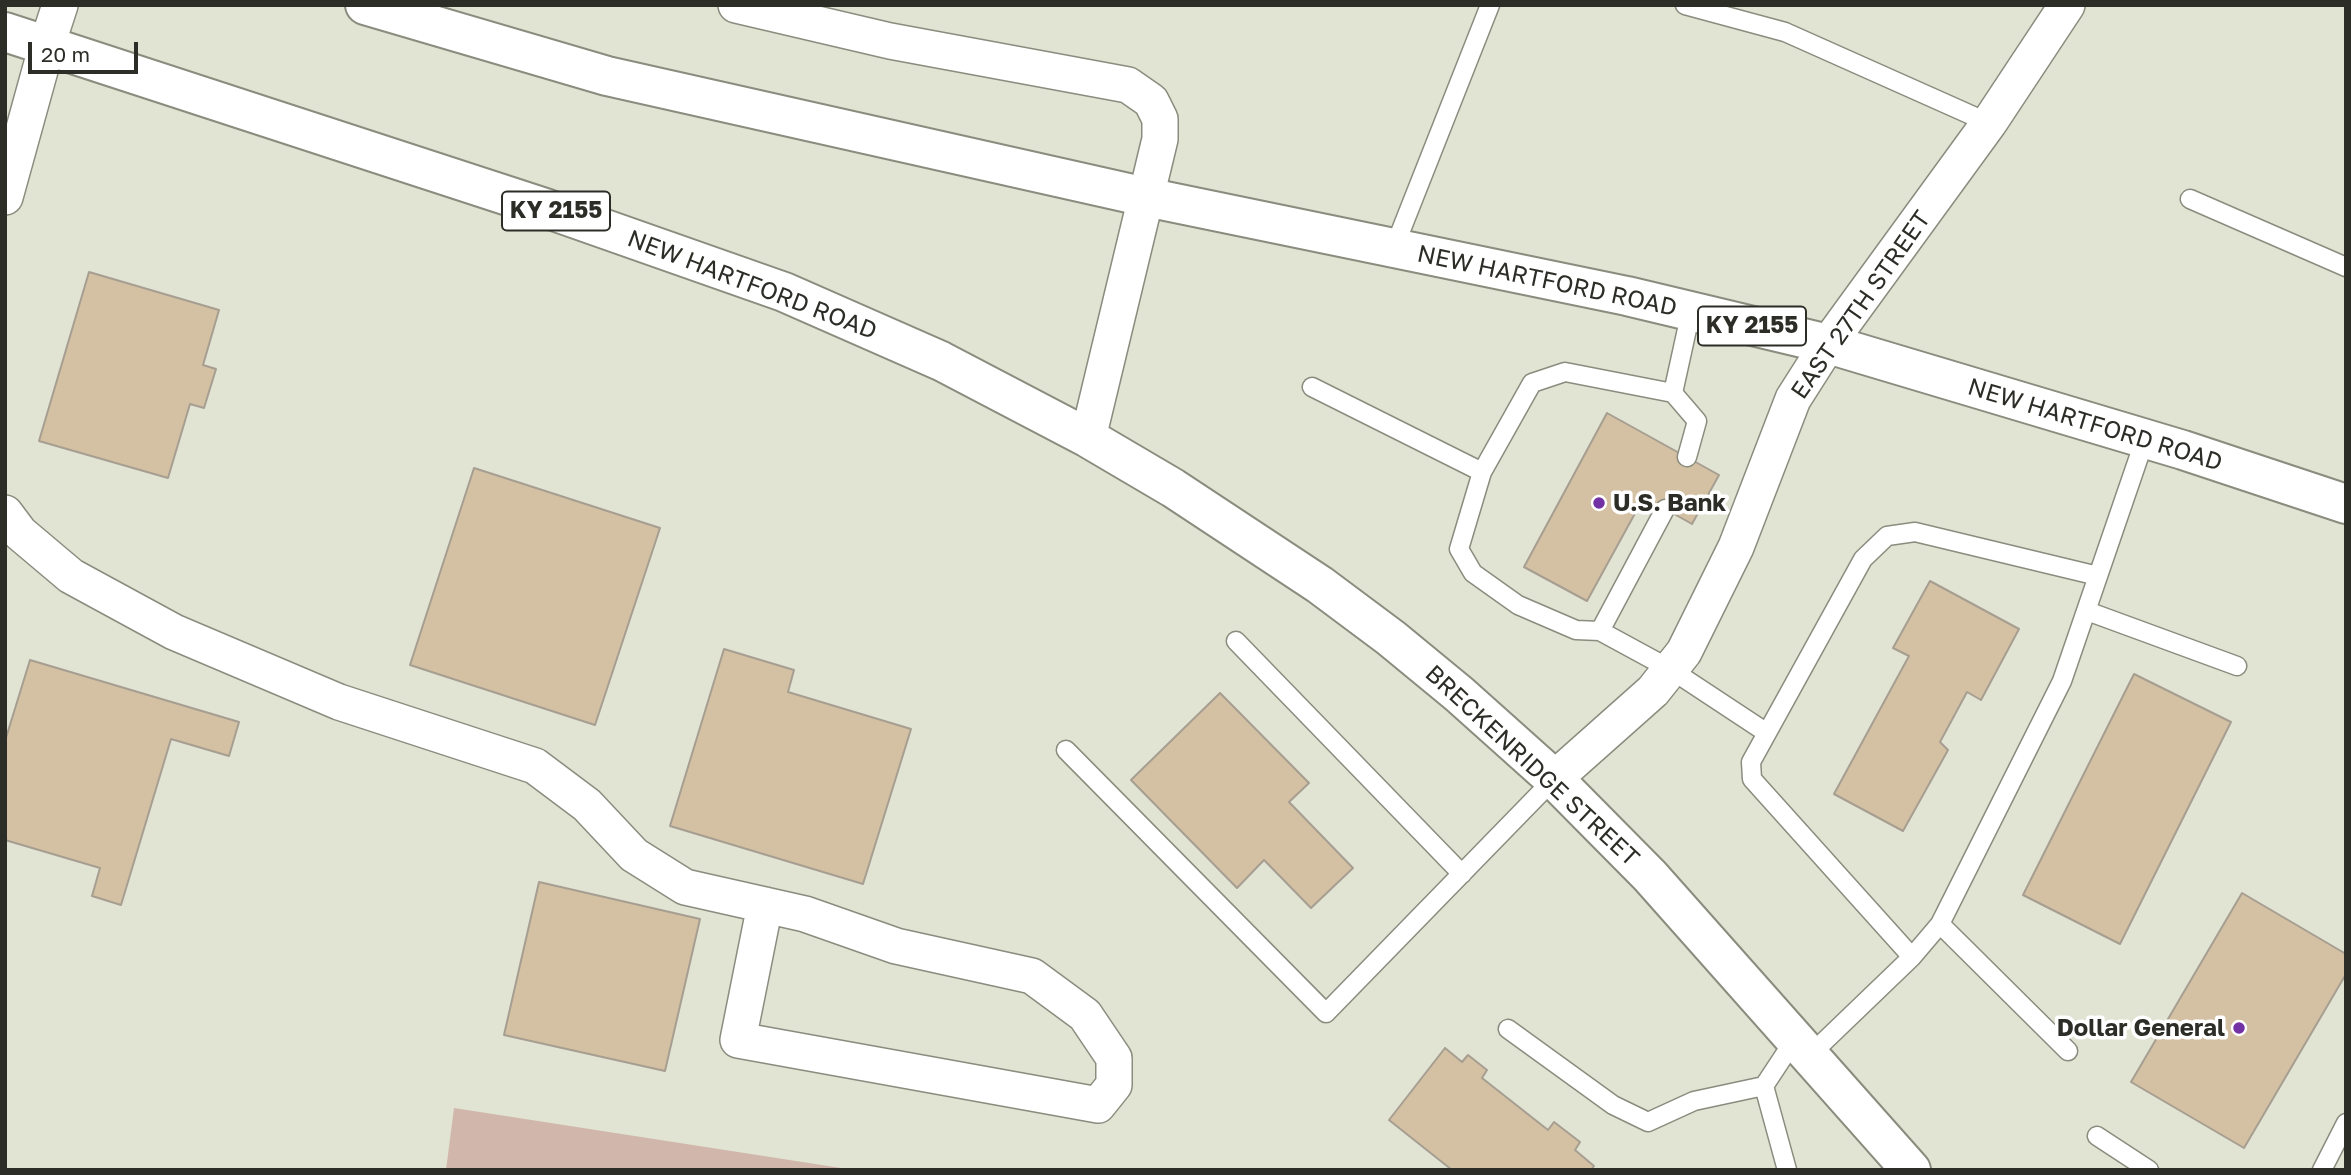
<!DOCTYPE html>
<style>
body{margin:0}
#map{position:relative;width:2351px;height:1175px;overflow:hidden;background:#e1e3d3;font-family:"Golos Text",sans-serif}
canvas{display:block}
.frame{position:absolute;inset:0;border:7px solid #2c2d27;pointer-events:none}
.scale{position:absolute;left:28px;top:42px;width:110px;height:32px;box-sizing:border-box;border:4px solid #2c2d27;border-top:0;padding-left:9px;font-size:21px;line-height:24px;white-space:nowrap;color:#2c2d27;-webkit-text-stroke:5px #fff;paint-order:stroke}
</style>
<div id="map">
<canvas width="2351" height="1175"></canvas>
<div class="frame"></div>
<div class="scale">20 m</div>
</div>
<script>
const ctx = document.querySelector('canvas').getContext('2d');
ctx.lineJoin = 'round';
function paint(path, color) { ctx.fillStyle = color; ctx.fill(path, 'evenodd'); }
const poly = rows => new Path2D(rows.map(r => 'M' + r).join(''));
function trace(path, color, width, dash) { ctx.strokeStyle = color; ctx.lineWidth = width; ctx.lineCap = dash ? 'butt' : 'round'; ctx.setLineDash(dash || []); ctx.stroke(path); }
function write(font, color, halo, rows, align = 'center') {
  ctx.font = font + ' "Golos Text",sans-serif'; ctx.lineWidth = 7; ctx.setLineDash([]); ctx.textBaseline = 'middle'; ctx.strokeStyle = halo; ctx.fillStyle = color; for (const [text, x, y, turn = 0] of rows) {
    ctx.save(); ctx.translate(x, y); ctx.rotate((+turn || 0) * Math.PI / 180); ctx.textAlign = isNaN(turn) ? turn : align; if (halo) ctx.strokeText(text, 0, 0); ctx.fillText(text, 0, 0); ctx.restore();
  }
}
paint(poly([
 [454,1108,854,1170,446,1170]
]), '#d1b7ab');
const building = poly([
 [89,272,219,310,203,365,216,369,204,408,190,404,168,478,39,441,89,272],
 [1607,413,1719,475,1692,524,1644,497,1587,601,1524,567,1607,413],
 [474,468,660,528,595,725,410,665,474,468],
 [1930,581,2019,629,1981,700,1967,692,1940,742,1948,750,1903,831,1834,794,1909,656,1893,648,1930,581],
 [724,649,794,670,788,692,911,729,863,884,670,826,724,649],
 [30,660,239,722,229,756,171,739,121,905,92,896,100,868,5,840,5,741,30,660],
 [2134,674,2231,722,2120,944,2023,895,2134,674],
 [1220,693,1309,783,1289,802,1353,868,1311,908,1264,860,1237,888,1131,780,1220,693],
 [539,882,700,919,665,1071,504,1035,539,882],
 [2242,893,2346,954,2346,974,2244,1148,2131,1082,2242,893],
 [1445,1048,1462,1062,1468,1055,1487,1070,1482,1078,1548,1130,1554,1122,1580,1142,1575,1150,1594,1166,1591,1170,1452,1170,1389,1120,1445,1048]
]);
paint(building, '#d4c1a3');
trace(building, '#a69e91', 2);
const lane = poly([
 [1685,5,1785,32,1989,123],
 [2190,199,2346,267],
 [1394,248,1490,5],
 [1312,387,1482,472],
 [1673,393,1691,311],
 [1687,457,1697,421,1673,393,1565,372,1532,383,1482,472,1459,549,1473,573,1518,605,1576,630,1600,631,1670,669,1767,733],
 [2087,611,2237,666],
 [1600,631,1665,509],
 [1236,641,1462,874],
 [1066,750,1326,1013,1554,779],
 [1940,924,2068,1051],
 [1912,957,1752,779,1751,762,1863,559,1887,536,1915,532,2098,576],
 [1508,1029,1613,1105,1648,1122,1694,1101,1764,1086],
 [1809,1056,1912,957,1940,924,2062,681,2145,439],
 [2097,1136,2149,1170],
 [1787,1170,1764,1086,1795,1039],
 [2322,1170,2346,1123]
]);
const street = poly([
 [736,5,890,41,1128,85,1151,101,1160,119,1160,139,1088,438],
 [5,197,47,45,60,5],
 [5,513,20,533,71,576,174,632,339,702,535,766,587,805,634,855,685,887,805,914,896,946,1032,976,1085,1015,1114,1058,1114,1085,1098,1105,738,1040,765,905],
 [1554,779,1653,691,1684,652,1736,547,1793,399,1828,344,1989,123,2067,5]
]);
const primary = poly([
 [365,5,607,76,1146,197,1627,296,1828,344,2183,450,2346,504],
 [5,32,548,209,784,292,941,361,1088,438,1173,488,1320,585,1391,638,1459,694,1554,779,1650,876,1911,1170]
]);
trace(lane, '#8a8c7e', 21);
trace(street, '#8a8c7e', 38);
trace(primary, '#8a8c7e', 42);
trace(lane, '#fff', 18);
trace(street, '#fff', 35);
trace(primary, '#fff', 38);
for (const [x, y, r, color] of [
 [1599,503,7,"#7331a6"],
 [2239,1028,7,"#7331a6"]
]) { const dot = new Path2D(); dot.arc(x, y, r, 0, 2 * Math.PI); ctx.fillStyle = color; ctx.fill(dot); trace(dot, '#fff', 2.5); }
for (const [x, y, w] of [
 [556,211,108],
 [1752,326,108]
]) { const box = new Path2D(); box.roundRect(x - w / 2, y - 19.5, w, 39, 5); ctx.fillStyle = '#fff'; ctx.fill(box); trace(box, '#2c2d27', 2); }
write('bold 23px', '#2c2d27', null, [
 ["KY 2155",556,211],
 ["KY 2155",1752,326]
]);
write('24px', '#2c2d27', '#fff', [
 ["NEW HARTFORD ROAD",1547,281,12],
 ["NEW HARTFORD ROAD",752,285,21],
 ["EAST 27TH STREET",1861,305,-55],
 ["NEW HARTFORD ROAD",2095,425,17],
 ["BRECKENRIDGE STREET",1532,766,43]
]);
write('bold 24px', '#2c2d27', '#fff', [
 ["U.S. Bank",1613,503],
 ["Dollar General",2225,1028,"right"]
], 'left');
</script>
